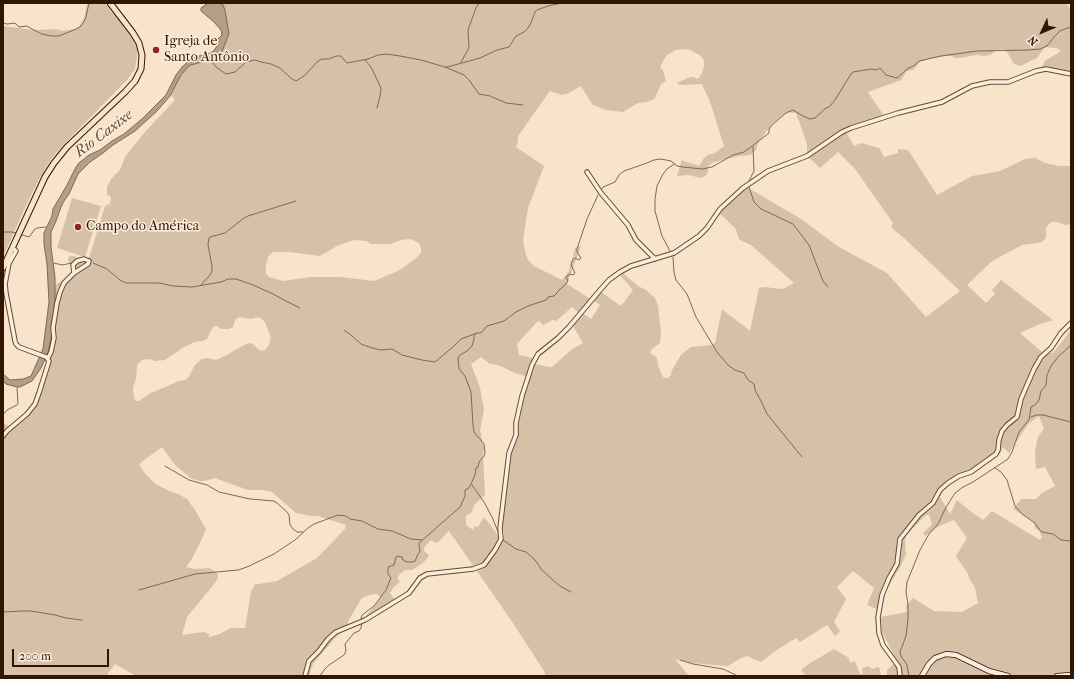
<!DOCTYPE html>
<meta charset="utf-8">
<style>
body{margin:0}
#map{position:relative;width:1074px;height:679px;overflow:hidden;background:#f7e4ca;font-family:"IM FELL French Canon",serif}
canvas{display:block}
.frame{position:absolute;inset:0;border:4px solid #331601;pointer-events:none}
.north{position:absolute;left:1022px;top:12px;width:40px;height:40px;-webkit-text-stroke:3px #faeddd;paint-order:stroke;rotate:226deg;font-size:11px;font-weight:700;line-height:16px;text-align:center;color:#331601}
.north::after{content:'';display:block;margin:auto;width:14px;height:18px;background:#331601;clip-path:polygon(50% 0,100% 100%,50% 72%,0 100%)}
.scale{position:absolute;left:12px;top:649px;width:97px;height:18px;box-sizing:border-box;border:2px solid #331601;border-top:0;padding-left:5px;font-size:12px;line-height:14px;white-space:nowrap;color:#331601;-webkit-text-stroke:3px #faeddd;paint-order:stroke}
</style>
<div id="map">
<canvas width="1074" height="679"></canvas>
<div class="frame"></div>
<div class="north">N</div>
<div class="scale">200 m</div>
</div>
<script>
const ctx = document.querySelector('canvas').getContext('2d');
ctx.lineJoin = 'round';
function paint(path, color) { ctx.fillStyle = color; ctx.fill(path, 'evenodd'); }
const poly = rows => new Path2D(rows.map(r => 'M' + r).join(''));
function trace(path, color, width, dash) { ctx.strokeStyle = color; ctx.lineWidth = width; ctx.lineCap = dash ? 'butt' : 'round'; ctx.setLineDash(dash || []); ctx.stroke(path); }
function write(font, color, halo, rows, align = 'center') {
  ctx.font = font + ' "IM FELL French Canon",serif'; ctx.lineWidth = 3; ctx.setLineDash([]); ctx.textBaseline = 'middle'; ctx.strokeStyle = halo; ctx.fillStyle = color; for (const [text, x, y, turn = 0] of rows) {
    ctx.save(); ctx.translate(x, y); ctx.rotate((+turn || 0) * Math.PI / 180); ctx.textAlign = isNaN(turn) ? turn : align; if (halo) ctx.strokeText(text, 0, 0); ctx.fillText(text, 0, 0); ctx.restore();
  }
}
paint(poly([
 [87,3,105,3,110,10,127,28,135,38,137,46,137,56,135,69,127,80,71,137,52,158,39,179,24,210,3,257,3,26,35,30,56,29,62,31,76,29,81,24,84,19],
 [219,3,1066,3,1071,9,1071,71,1048,68,1041,69,1042,66,1046,60,1060,52,1060,50,1056,48,1045,47,1037,58,1020,66,1014,64,1007,52,1003,49,997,50,990,55,983,56,978,55,970,56,960,58,955,58,952,56,946,56,929,59,920,62,913,70,907,71,901,80,868,92,886,119,848,128,846,132,854,146,861,143,879,148,884,157,898,153,898,149,908,150,937,195,972,176,1000,171,1025,159,1035,158,1045,163,1059,166,1071,166,1071,224,1066,225,1056,222,1052,222,1049,224,1046,228,1046,238,1042,242,1038,243,1022,245,1003,255,991,262,967,285,986,303,995,294,992,290,1001,280,1053,320,1040,324,1020,333,1042,352,1053,353,1071,330,1071,676,887,676,887,670,897,661,882,632,881,617,907,612,906,606,913,598,934,611,962,612,978,603,975,588,969,578,968,574,956,556,967,538,954,520,939,526,925,536,923,533,932,524,929,515,926,515,906,535,905,541,906,554,902,564,890,584,885,593,882,606,879,610,867,605,874,588,853,571,837,587,846,599,834,622,840,631,835,636,827,625,800,642,796,638,778,649,761,662,747,656,741,658,728,666,691,663,675,659,689,676,546,676,544,671,511,620,449,531,437,543,431,540,426,545,423,550,429,555,425,561,417,567,412,570,405,570,398,576,398,579,400,582,394,587,390,593,395,600,375,617,363,620,381,597,377,594,373,594,364,597,361,599,349,620,346,628,335,638,313,664,309,676,136,676,115,664,106,676,3,676,3,422,10,428,27,413,34,404,49,365,46,356,55,303,55,285,64,280,73,270,72,265,68,261,68,258,70,256,73,256,88,261,105,206,110,204,111,199,110,196,107,195,107,187,111,179,120,170,125,157,144,133,175,100,171,95,182,73,191,65,216,58,221,53,226,40,228,36,229,31,226,15,222,5],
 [684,49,690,50,701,56,704,61,704,66,702,73,698,79,693,77,690,77,677,83,679,85,702,84,710,102,724,146,715,153,708,155,704,158,699,166,681,160,681,163,677,176,688,175,701,178,706,176,708,171,708,166,714,162,739,156,750,155,756,150,758,143,772,124,787,112,796,113,807,144,807,156,820,168,838,152,855,169,893,223,891,227,905,239,960,291,926,317,887,273,839,247,801,219,745,186,718,212,736,229,738,237,740,240,751,245,794,283,785,288,780,289,765,287,759,288,750,331,722,309,715,343,711,345,691,347,681,355,672,370,671,375,668,378,665,378,663,377,658,366,657,358,654,355,650,354,652,349,660,343,661,333,658,306,655,298,646,290,638,286,625,275,623,272,619,274,633,290,621,306,601,292,593,300,600,305,591,319,582,313,592,300,567,284,581,246,575,248,569,271,562,280,534,266,528,260,526,255,523,240,528,208,544,166,516,147,518,141,518,136,550,91,562,95,569,93,581,86,582,88,593,105,606,110,623,112,638,103,647,102,652,100,655,98,661,84,666,81,663,70,660,68,663,61,667,55,676,50],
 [410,239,419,243,421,249,421,253,415,259,400,270,374,281,340,277,310,277,283,281,269,277,266,274,266,265,268,257,273,252,289,252,320,256,337,246,354,240,366,241,371,244,390,244,401,240],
 [572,307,580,314,572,324,583,343,571,350,552,367,550,367,535,364,536,360,533,358,519,355,517,344,537,322,539,321,543,325,552,320,556,321],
 [239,317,251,319,259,317,265,322,271,338,269,345,265,350,261,351,258,349,253,344,250,343,244,345,225,356,216,360,207,358,202,359,195,365,188,378,185,380,179,381,149,394,139,401,136,401,134,398,133,388,136,379,137,365,142,360,150,359,155,361,165,360,184,347,195,342,203,341,207,339,209,335,210,332,213,327,217,326,221,329,229,329,233,327,235,320],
 [481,357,490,364,498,365,515,373,528,377,516,436,511,448,502,523,504,534,504,538,503,539,501,539,484,517,478,527,475,526,473,530,466,525,466,516,472,512,474,505,485,495,483,456,484,448,480,430,484,410,480,388,471,364],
 [1039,416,1044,429,1039,435,1037,441,1035,452,1036,469,1045,467,1055,486,1042,493,1036,499,1021,499,1013,509,1033,521,1035,528,1039,531,1042,537,1040,540,992,511,983,520,970,511,957,500,950,514,940,497,943,491,948,486,958,478,995,458,1001,452,1003,447,1009,453,1028,424],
 [162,447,176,466,192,479,200,481,205,481,215,478,248,490,262,490,272,492,296,513,311,516,318,516,346,525,345,529,317,558,277,581,259,584,255,584,251,592,245,628,230,628,220,634,209,637,209,634,204,632,182,635,187,617,215,583,218,578,218,574,210,568,195,569,186,567,193,557,200,543,206,529,195,510,187,499,178,494,169,491,156,484,146,475,139,464],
 [72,198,101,206,85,257,57,248],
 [834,649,849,658,849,661,851,663,855,661,860,674,863,674,862,668,868,666,872,669,879,667,881,676,806,676,801,670,810,663]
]), '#d6c1a8');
const water = poly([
 [208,3,219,3,223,5,225,10,229,34,221,54,216,58,191,65,188,67,181,75,170,96,157,111,135,131,113,145,103,153,90,162,78,174,69,194,64,201,61,207,56,221,51,232,51,247,55,277,55,303,51,339,48,352,41,368,32,381,20,387,17,387,6,384,3,381,3,374,10,380,23,379,31,376,43,349,49,302,47,264,44,244,44,233,52,216,53,209,67,185,76,167,79,163,89,155,100,150,112,141,124,134,142,119,166,95,176,75,182,67,190,60,195,57,211,53,216,48,217,40,222,35,221,30,214,22,201,11,201,8,208,3]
]);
paint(water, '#b49e86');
trace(water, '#806851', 1);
trace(poly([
 [3,23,7,24,15,23,19,27,27,26,32,29,42,34,52,36,59,36,76,29,80,27,83,23,86,17,89,3],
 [213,58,213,63,216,67,226,74,235,72,246,62,255,60,261,62,271,64,280,68,292,79,296,81,304,76,318,61,322,59,329,59,336,56,341,56,347,63,368,59,378,55,386,54,400,56,421,60,445,67,464,75,469,80,479,94,490,96,506,103,523,105],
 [365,60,371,67,381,88,380,96,377,108],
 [461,62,469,48,468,30,476,8,479,3],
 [446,67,451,66,480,58,497,50,509,47,516,36,524,32,528,28,531,23,535,12,537,10,548,6,562,3],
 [749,181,754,171,753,147],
 [749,187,754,202,761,209,793,224,809,245,823,281,828,287],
 [602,189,603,187,615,182,619,175,624,171,647,163,654,160,661,159,671,161,677,166,683,167,702,169,712,167,733,155,744,152,751,147,769,133,769,129,772,125,786,113,793,110,803,116,810,119,815,118,826,108,829,107,835,100,851,74,853,72,871,69,877,70,880,68,886,75,897,78,907,69,915,65,919,61,941,56,977,51,1028,50,1040,49,1047,46,1054,37,1060,31,1067,28,1071,28],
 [3,232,12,232,16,233],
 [22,235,29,237,35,229,37,228,46,227],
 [670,251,662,236,655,211,655,199,657,186,663,174,667,169,674,164],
 [673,257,674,272,676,280,687,294,696,317,717,352,728,365,735,370,744,373,748,380,754,384,755,390,761,401,767,414,802,457],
 [54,263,62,265,72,263],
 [93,263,107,269,120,280,126,283,159,283,173,286,192,287,221,282,228,279,236,279,253,285,273,294,286,301,300,308],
 [201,285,210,275,212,271,212,266,208,245,209,238,210,237,225,233,244,218,248,216,296,201],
 [344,330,351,335,361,344,366,346,380,350,392,349,402,355,422,360,435,362,454,346,461,339,477,333,480,333,482,332,487,326,504,321,516,312,528,306,546,300,548,297,554,296,557,293,559,290,564,286,568,281,566,277,570,274,573,275,575,273,571,265,572,261,575,258,579,260,581,258,577,252,577,249,587,219,598,195],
 [3,415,7,410,17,405,18,403,17,388],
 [1031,417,1036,415,1043,415,1071,422],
 [165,466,189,480,207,485,219,492,250,499,274,501,277,503,287,512,289,515,290,525,293,529,297,532,303,532],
 [995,468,1001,472,1007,480,1015,506,1022,514,1035,523,1039,529,1042,532,1053,534,1061,540,1071,541],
 [472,485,484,502,492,517,499,534],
 [503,540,516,549,526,552,535,560,542,570,555,582,560,586,571,592],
 [139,590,195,574,238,570,247,567,274,554,295,540,308,528,314,524,338,515,346,516,350,519,362,521,378,529,392,531,411,539,422,540],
 [3,612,22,611,31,611,55,615,66,618,82,620],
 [361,619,362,615,374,606,386,590,391,578,388,574,388,567,394,565,396,557,398,556,402,557,403,560,407,562,412,562,415,561,418,554,420,552,419,545,419,543,460,507,465,496,465,490,469,488,471,484,475,475,476,468,478,467,479,462,484,456,485,453,484,444,474,432,473,425,471,392,465,376,459,369,458,358,460,355,467,351,472,346,474,339,474,336,476,333],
 [680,660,693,664,723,669,738,676],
 [320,676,324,670,329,665,344,655,346,651,345,644,354,633,359,631,361,628,362,622],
 [909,676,907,665,901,656,900,652,906,636,908,619,908,604,906,592,907,582,920,550,929,534,938,524,945,509,955,493,963,487,973,482,1008,459,1012,452,1019,432,1029,420,1031,407,1035,405,1039,400,1041,391,1046,385,1047,375,1051,366,1058,357,1071,345]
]), '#806851', 1);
const street = poly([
 [587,172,601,193,628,225,636,240,655,259],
 [48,358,51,352,54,338,53,328,57,303,60,292,64,283,74,273,88,264,89,261,84,259,77,261,73,265,74,273],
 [3,436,7,431,27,414,35,404,39,393,49,361,46,357,19,347,16,344,15,341,6,293,5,284,9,263,16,251,13,248],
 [305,676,309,661,319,651,328,639,336,632,365,620,409,593,420,578,427,574,473,569,484,565,495,550,501,539,500,528,509,453,516,435,516,423,522,396,532,365,538,354,558,338,569,327,601,289,609,280,620,272,631,266,674,253,699,236,707,228,720,209,743,188,768,171,807,156,842,132,851,128,898,113,942,102,972,86,990,82,1008,82,1036,71,1046,69,1071,74],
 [900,676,899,667,883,645,879,633,878,617,882,595,889,578,897,564,900,539,919,515,933,503,940,490,948,483,959,476,971,472,996,454,998,450,999,440,1002,431,1007,425,1017,417,1021,399,1034,369,1041,357,1051,348,1061,333,1071,323]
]);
const secondary = poly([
 [922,676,929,664,935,658,946,654,956,655,989,671,1008,676],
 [1057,676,1071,675]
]);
const primary = poly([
 [3,268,45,177,54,163,67,147,125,92,135,81,141,69,142,55,139,43,133,33,110,3]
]);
trace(street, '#644a33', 5.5);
trace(secondary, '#331601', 6);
trace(primary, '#331601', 7);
trace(street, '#faeddd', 3.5);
trace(secondary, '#faeddd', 4.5);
trace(primary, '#f7e4ca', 5);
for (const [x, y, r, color] of [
 [156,50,4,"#8f2418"],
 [78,227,4,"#8f2418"]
]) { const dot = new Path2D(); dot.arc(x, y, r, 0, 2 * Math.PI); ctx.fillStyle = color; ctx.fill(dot); trace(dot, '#faeddd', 1.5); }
write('14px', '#331601', '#faeddd', [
 ["Igreja de",164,42],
 ["Santo Antônio",164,58],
 ["Campo do América",86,227]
], 'left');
write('italic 15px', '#674c36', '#faeddd', [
 ["Rio Caxixe",104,134,-37]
]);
</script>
